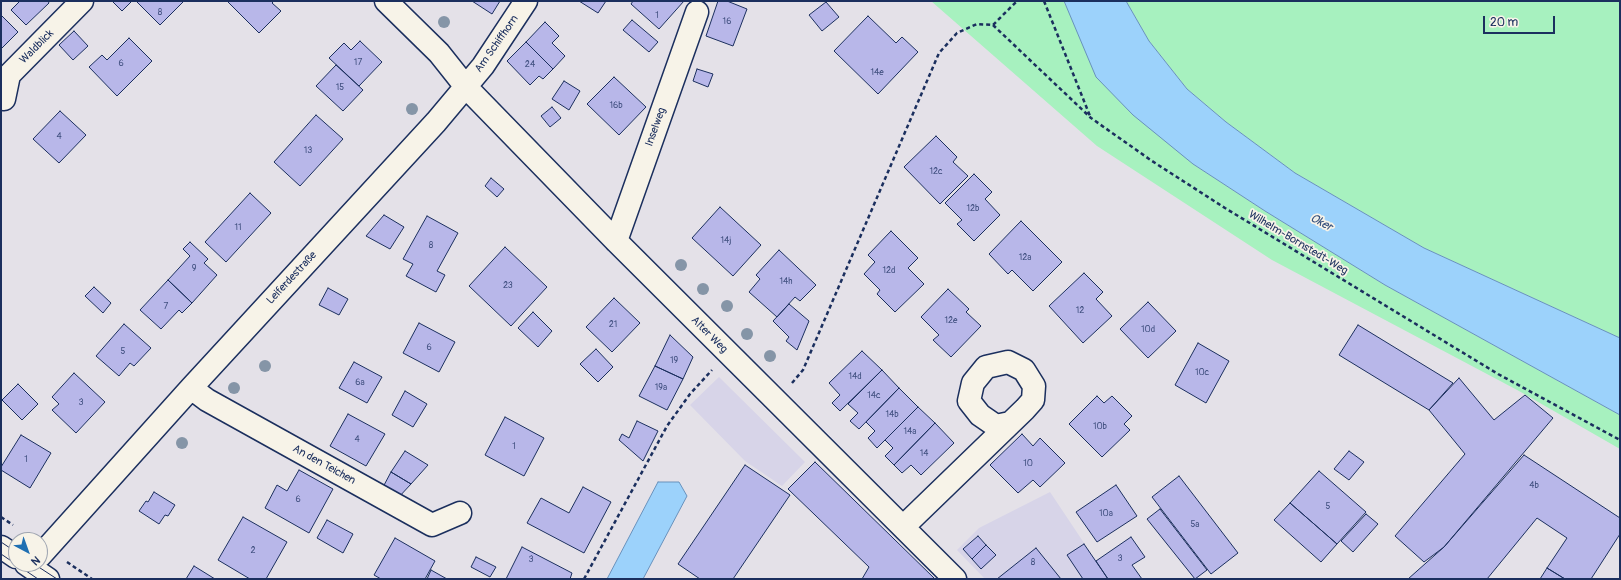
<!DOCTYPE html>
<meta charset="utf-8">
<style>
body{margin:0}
#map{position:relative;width:1621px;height:580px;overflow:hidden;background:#e4e1e8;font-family:Pangolin,sans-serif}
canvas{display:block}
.frame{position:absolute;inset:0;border:2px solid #1b2f5e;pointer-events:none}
.north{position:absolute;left:8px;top:532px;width:40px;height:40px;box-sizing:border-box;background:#f7f3e8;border:1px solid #9fa5b1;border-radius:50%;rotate:139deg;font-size:11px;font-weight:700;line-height:16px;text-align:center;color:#1b2f5e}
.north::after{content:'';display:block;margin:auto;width:14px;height:18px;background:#1f6fb2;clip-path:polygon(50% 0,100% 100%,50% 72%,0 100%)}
.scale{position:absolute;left:1483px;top:16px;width:72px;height:18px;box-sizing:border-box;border:2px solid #1b2f5e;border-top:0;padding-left:5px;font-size:12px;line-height:14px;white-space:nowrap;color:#1b2f5e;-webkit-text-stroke:3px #f7f3e8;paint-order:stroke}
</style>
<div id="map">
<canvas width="1621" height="580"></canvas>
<div class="frame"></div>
<div class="north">N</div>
<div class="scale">20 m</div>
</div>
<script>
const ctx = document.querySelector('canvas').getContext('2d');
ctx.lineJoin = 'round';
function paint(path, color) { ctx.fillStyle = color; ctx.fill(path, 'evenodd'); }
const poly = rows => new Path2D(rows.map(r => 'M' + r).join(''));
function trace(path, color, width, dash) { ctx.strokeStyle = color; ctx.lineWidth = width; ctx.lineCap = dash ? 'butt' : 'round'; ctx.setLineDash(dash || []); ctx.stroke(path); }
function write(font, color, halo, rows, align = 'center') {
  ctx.font = font + ' Pangolin,sans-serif'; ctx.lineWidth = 3.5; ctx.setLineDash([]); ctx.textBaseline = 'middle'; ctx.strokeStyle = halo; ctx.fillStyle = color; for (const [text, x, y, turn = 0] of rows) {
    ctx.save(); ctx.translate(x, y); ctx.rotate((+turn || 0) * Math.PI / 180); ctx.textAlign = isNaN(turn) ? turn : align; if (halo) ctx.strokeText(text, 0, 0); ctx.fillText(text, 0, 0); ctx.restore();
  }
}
paint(poly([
 [719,377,805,462,782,486,745,461,690,405],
 [1050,492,1108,579,985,579,957,550,979,528]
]), '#d7d4e8');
paint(poly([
 [931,1,1064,1,1065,5,1193,164,1265,211,1385,285,1620,415,1620,449,1519,391,1272,260,1097,146],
 [1126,1,1620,1,1620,338,1424,248,1295,173,1226,122,1187,89,1149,41]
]), '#a7f1bf');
const water = poly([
 [1064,1,1126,1,1149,41,1187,89,1226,122,1295,173,1424,248,1620,338,1620,415,1385,285,1265,211,1193,164,1133,115,1096,77,1064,1],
 [658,482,679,482,687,496,643,579,607,579,658,482]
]);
paint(water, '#9cd2fb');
trace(water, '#6891bc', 1);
const building = poly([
 [20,1,48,1,49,3,26,25,11,10,20,1],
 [112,1,132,1,122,11,112,1],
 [136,1,184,1,160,25,136,1],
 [227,1,274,1,272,3,281,11,259,33,227,1],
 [472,1,500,1,492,14,472,1],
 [579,1,606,1,598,13,579,1],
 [633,1,684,1,659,29,631,4,633,1],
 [718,1,727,1,747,9,733,46,706,36,718,1],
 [826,2,839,17,822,31,809,15,826,2],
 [1,15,18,32,1,49,1,15],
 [868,16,896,43,902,37,918,52,878,94,834,51,868,16],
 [632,20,658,42,649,52,623,30,632,20],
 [545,22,559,36,552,43,565,56,553,69,526,42,545,22],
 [74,31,88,46,73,60,59,45,74,31],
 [129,38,152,61,117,96,89,67,102,55,107,60,129,38],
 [360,41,382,62,359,86,329,58,344,43,351,50,360,41],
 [526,42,553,69,543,79,539,76,530,85,507,61,526,42],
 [336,65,363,90,343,111,316,86,336,65],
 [697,69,713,74,708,87,693,81,697,69],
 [614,77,646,107,619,135,587,104,614,77],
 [564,81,580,91,569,110,552,99,564,81],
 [552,107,561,118,550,127,541,116,552,107],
 [60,111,86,135,59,163,33,139,60,111],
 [316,115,343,139,300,186,274,162,316,115],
 [936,136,957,157,953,162,968,176,940,204,904,167,936,136],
 [974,174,992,192,985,199,1000,215,974,241,957,224,962,220,945,203,974,174],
 [491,178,504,189,497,197,485,186,491,178],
 [250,193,271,213,226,262,205,242,250,193],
 [720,207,761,245,733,276,692,238,720,207],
 [384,215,404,227,390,249,366,236,384,215],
 [427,216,458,233,437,271,445,275,436,292,406,276,413,264,403,259,427,216],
 [1021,221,1062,262,1033,291,1012,270,1008,274,989,254,1021,221],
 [891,231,918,258,908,268,924,284,895,312,877,294,880,290,864,274,875,262,868,255,891,231],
 [190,242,208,259,204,263,217,275,192,303,168,280,190,256,183,249,190,242],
 [505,247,547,287,511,326,469,286,505,247],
 [779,250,816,285,800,301,795,297,777,317,749,292,760,279,756,275,779,250],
 [1084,273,1103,292,1096,299,1112,316,1083,343,1049,306,1084,273],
 [168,280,192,303,182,313,179,310,161,329,140,310,168,280],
 [94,287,111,303,103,313,85,296,94,287],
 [328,288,348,299,339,315,319,305,328,288],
 [948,289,969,309,966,312,981,326,951,357,933,340,939,335,921,317,948,289],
 [614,298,640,323,612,352,586,327,614,298],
 [1148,302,1176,331,1148,358,1120,329,1148,302],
 [789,304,809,321,797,350,786,341,789,337,773,321,789,304],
 [533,312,552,331,538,347,518,328,533,312],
 [419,323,455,342,439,372,403,353,419,323],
 [124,324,151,348,134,366,130,363,119,376,96,356,124,324],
 [1358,325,1453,383,1429,410,1339,355,1358,325],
 [670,335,693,357,683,379,655,366,670,335],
 [1198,343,1229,361,1206,403,1175,385,1198,343],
 [596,349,613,367,598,382,580,364,596,349],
 [862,351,882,370,840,411,832,403,840,395,829,383,862,351],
 [354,362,382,377,367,403,339,388,354,362],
 [655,366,683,379,667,410,639,396,655,366],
 [882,370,899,388,859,429,850,421,858,413,848,404,882,370],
 [74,373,105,402,76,433,52,410,59,404,52,397,74,373],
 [1459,378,1494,420,1525,395,1553,418,1444,547,1424,562,1395,536,1465,454,1429,410,1459,378],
 [18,384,38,404,22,420,2,400,18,384],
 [899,388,918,407,877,448,868,438,875,431,866,422,899,388],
 [405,391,427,404,413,427,392,415,405,391],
 [1097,396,1104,403,1112,396,1132,416,1124,424,1130,430,1102,457,1069,424,1097,396],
 [918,407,935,423,894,465,885,456,893,448,885,440,918,407],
 [348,414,385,434,366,466,330,446,348,414],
 [505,417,544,438,524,476,485,455,505,417],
 [637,421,658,431,643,461,619,440,622,434,629,438,637,421],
 [935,423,954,443,921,475,911,465,902,473,894,465,935,423],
 [1022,434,1033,446,1040,438,1065,463,1040,487,1033,480,1018,493,990,465,1022,434],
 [21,435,51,453,30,488,1,470,1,467,21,435],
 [405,451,428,465,411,484,391,472,405,451],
 [1349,451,1364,462,1349,480,1334,469,1349,451],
 [1524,455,1620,518,1620,534,1591,579,1565,579,1547,568,1567,538,1537,518,1487,579,1408,579,1444,547,1524,455],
 [815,462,934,578,933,579,862,579,869,567,788,489,815,462],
 [745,465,790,495,733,579,700,579,678,564,745,465],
 [299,470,333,489,309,533,265,508,277,485,287,491,299,470],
 [1319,471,1366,512,1337,544,1290,503,1319,471],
 [391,472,411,484,398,498,382,489,391,472],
 [1179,476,1238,553,1211,574,1152,497,1179,476],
 [1116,485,1137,516,1097,542,1076,512,1116,485],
 [583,487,611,502,584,553,527,523,541,498,569,513,583,487],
 [154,492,175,505,168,516,165,515,159,524,139,511,146,501,148,502,154,492],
 [1290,503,1337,544,1321,562,1274,520,1290,503],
 [1160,509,1207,570,1195,579,1147,519,1160,509],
 [1366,514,1378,524,1353,552,1341,541,1366,514],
 [243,517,287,542,266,579,250,579,218,560,243,517],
 [327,520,353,534,343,553,317,538,327,520],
 [978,536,986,545,972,559,963,549,978,536],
 [1131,537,1145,557,1132,565,1142,579,1108,579,1096,561,1131,537],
 [395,538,435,561,425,579,381,579,374,575,395,538],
 [1084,544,1108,579,1083,579,1067,555,1084,544],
 [986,545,996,555,981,569,972,559,986,545],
 [522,547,572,573,570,579,506,579,522,547],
 [1036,548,1061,579,997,579,1036,548],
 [476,557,496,567,490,577,471,567,476,557],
 [194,566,215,579,186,579,194,566],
 [1547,568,1565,579,1540,579,1547,568],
 [431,570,447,579,427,579,431,570]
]);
paint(building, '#b8b7e9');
trace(building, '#1b2f5e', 1);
const minor = poly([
 [386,1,439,53,466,87,616,241,955,579],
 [4,99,9,75,82,1],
 [616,241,697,12],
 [191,388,207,400,432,525,460,513],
 [903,527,1025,409,1033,400,1034,386,1024,370,1008,362,986,367,973,383,969,401,980,415,996,426,1010,423],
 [1,547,16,557],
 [40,556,191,388,436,122,483,66,526,1],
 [26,564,48,579]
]);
trace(minor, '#1b2f5e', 25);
trace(poly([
 [1044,1,1090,116],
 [993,25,1091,118,1152,161,1225,208,1498,374,1620,440],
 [792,383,803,370,939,53,957,33,977,24,993,25,1017,1],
 [1,517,13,525],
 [67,562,92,579],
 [584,579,667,426,690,394,712,370]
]), '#1b2f5e', 2.5, [4, 3]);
trace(minor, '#f7f3e8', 22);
trace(poly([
 [1,542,16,552],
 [1,554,38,579],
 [34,564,57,579]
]), '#1b2f5e', 1);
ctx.fillStyle = '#8595a7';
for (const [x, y] of [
 [444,22],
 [412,109],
 [681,265],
 [703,289],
 [727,306],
 [747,334],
 [770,356],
 [265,366],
 [234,388],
 [182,443]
]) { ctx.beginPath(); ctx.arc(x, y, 6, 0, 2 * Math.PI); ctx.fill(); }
write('9px', '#425181', null, [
 ["8",160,13],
 ["1",657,16],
 ["16",727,22],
 ["17",358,63],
 ["6",121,64],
 ["24",530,65],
 ["14e",877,73],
 ["15",340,88],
 ["16b",616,106],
 ["4",59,137],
 ["13",308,151],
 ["12c",936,172],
 ["12b",973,209],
 ["11",238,228],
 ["14j",726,241],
 ["8",431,246],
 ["12a",1025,258],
 ["9",194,269],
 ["12d",889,271],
 ["14h",786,282],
 ["23",508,286],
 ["7",166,307],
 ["12",1080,311],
 ["12e",951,321],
 ["21",613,325],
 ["10d",1148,330],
 ["6",429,348],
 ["5",123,352],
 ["19",674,361],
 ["10c",1202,373],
 ["14d",855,377],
 ["6a",360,383],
 ["19a",661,388],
 ["14c",874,396],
 ["3",81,403],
 ["14b",892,415],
 ["10b",1100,427],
 ["14a",910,432],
 ["4",357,440],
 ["1",514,447],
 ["14",924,454],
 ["1",26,460],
 ["10",1028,464],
 ["4b",1534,486],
 ["6",298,500],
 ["5",1328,507],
 ["10a",1106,514],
 ["5a",1195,525],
 ["2",253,551],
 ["3",1120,559],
 ["3",531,560],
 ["8",1033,563]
]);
write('11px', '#1b2f5e', '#f7f3e8', [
 ["Am Schiffhorn",497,44,-55],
 ["Waldblick",37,47,-45],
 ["Inselweg",656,127,-70],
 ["Wilhelm-Bornstedt-Weg",1298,243,31],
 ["Leiferdestraße",292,278,-47],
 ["Alter Weg",709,335,45],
 ["An den Teichen",324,465,29]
]);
write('italic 12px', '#35507d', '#f7f3e8', [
 ["Oker",1321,223,28]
]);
</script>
